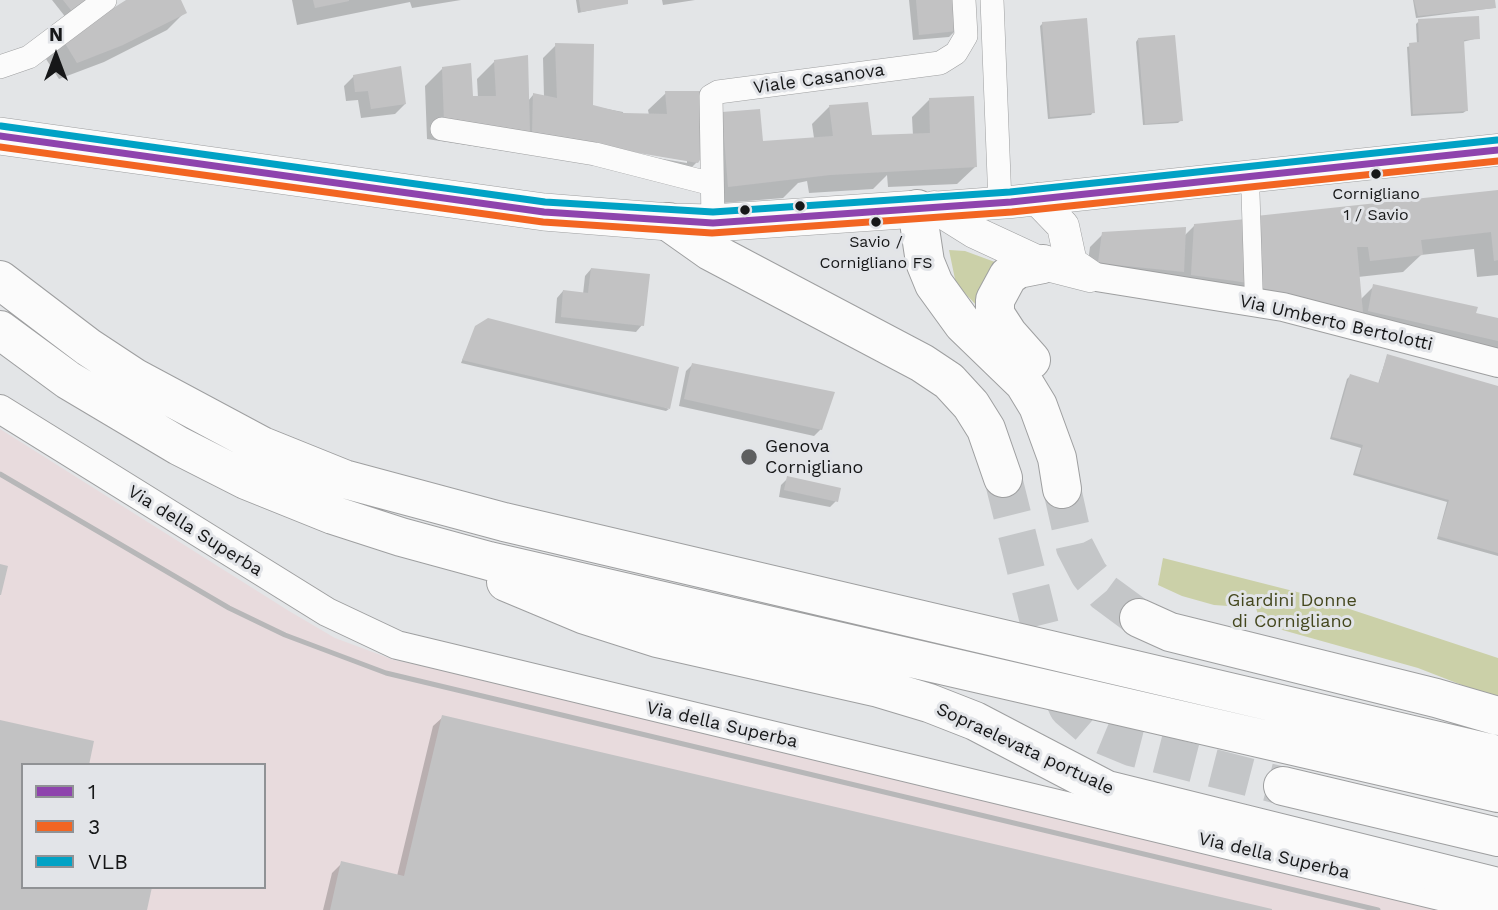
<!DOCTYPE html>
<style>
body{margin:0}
#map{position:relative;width:1498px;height:910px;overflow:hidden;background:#e3e5e7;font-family:"Work Sans",sans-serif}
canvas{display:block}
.legend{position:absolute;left:21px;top:763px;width:245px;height:126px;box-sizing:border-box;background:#e2e4e8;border:2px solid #909295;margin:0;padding:9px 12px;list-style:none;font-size:21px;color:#161718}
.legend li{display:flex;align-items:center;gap:14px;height:35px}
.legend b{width:35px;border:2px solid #909295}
.north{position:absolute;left:21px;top:21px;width:70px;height:70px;-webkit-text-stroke:5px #e2e4e8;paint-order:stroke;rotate:0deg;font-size:19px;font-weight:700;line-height:28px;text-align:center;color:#161718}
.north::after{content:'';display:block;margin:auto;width:24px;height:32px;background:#161718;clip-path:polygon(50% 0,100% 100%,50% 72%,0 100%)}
</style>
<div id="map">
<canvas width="1498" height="910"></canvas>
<ul class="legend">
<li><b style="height:9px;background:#8e44ad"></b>1</li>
<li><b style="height:9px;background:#f26522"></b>3</li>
<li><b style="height:9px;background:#01a2c5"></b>VLB</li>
</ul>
<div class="north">N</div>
</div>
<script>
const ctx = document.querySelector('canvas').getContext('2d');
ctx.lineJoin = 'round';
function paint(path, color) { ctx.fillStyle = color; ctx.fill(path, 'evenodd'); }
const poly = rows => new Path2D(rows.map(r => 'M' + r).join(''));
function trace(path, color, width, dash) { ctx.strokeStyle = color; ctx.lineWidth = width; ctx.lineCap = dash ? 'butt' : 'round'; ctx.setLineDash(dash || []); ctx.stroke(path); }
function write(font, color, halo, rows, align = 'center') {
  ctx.font = font + ' "Work Sans",sans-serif'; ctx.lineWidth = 6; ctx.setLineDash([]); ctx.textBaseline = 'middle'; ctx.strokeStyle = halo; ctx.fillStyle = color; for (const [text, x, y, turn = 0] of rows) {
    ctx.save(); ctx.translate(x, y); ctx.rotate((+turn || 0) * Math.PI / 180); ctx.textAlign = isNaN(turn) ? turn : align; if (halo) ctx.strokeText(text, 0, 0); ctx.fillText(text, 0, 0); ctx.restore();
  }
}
paint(poly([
 [0,429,289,611,335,638,394,660,493,680,1452,910,0,910],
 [23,765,264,765,264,887,23,887]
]), '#e8dbdd');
paint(poly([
 [949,250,965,251,1003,265,980,309,956,284],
 [1163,558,1301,593,1498,658,1498,699,1418,668,1261,624,1256,608,1214,605,1182,596,1158,585]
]), '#cbd0a8');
paint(poly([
 [52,0,90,0,67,19],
 [133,0,180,0,185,12,167,30,104,62,59,79,46,59,64,42],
 [292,0,461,0,412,8,410,2,297,25],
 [576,0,626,0,626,3,578,13],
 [662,0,695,0,663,5],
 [909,0,952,0,955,31,949,37,913,40],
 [1413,0,1493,0,1494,8,1416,18],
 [1419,21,1479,38,1462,42,1466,111,1463,113,1411,116,1407,47,1417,44,1416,24],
 [1043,23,1093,112,1091,115,1048,119,1040,26],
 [1138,39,1181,120,1178,123,1143,125,1136,42],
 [556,45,592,106,623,112,623,118,649,115,648,110,666,93,723,114,761,143,814,138,812,124,830,106,870,137,913,136,912,117,930,99,975,167,957,184,888,187,887,175,873,189,809,193,807,181,798,183,783,198,711,204,705,135,697,162,679,180,520,143,511,152,427,139,425,86,443,68,471,98,478,98,477,79,495,61,528,101,533,95,544,97,543,58],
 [616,148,687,159,687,163,616,151],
 [354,76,405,104,395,114,361,118,358,100,346,101,344,86],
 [1498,191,1498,275,1477,277,1474,249,1421,255,1403,272,1358,277,1360,300,1374,286,1498,320,1498,356,1086,275,1090,247,1103,234,1184,236,1194,226],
 [591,269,642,325,636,332,555,323,557,298,563,291,583,294,585,276],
 [476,327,669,409,666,411,461,363],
 [1387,356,1498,388,1498,556,1437,539,1447,502,1353,475,1361,448,1330,439,1347,379,1350,376,1378,384],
 [692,365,821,429,814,436,679,406,686,371],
 [788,478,836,501,830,507,779,497,781,485],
 [443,717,1269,910,323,910,332,873,342,863,397,876,433,726]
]), '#0003');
paint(poly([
 [63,0,91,0,74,14],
 [126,0,181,0,187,13,123,45,77,63,63,40],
 [313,0,349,0,349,1,315,8],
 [579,0,628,0,628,4,581,12],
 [916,0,954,0,957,31,919,35],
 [1414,0,1495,0,1496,8,1418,16],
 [1479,16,1480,39,1464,40,1468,111,1413,114,1409,43,1419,42,1418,19],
 [1087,18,1095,113,1050,117,1042,22],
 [1175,35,1183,121,1145,124,1138,38],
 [555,43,594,44,593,105,624,113,667,114,665,91,702,91,704,154,698,163,532,135,533,93,557,98],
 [528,55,530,135,444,121,442,67,471,63,473,96,496,96,494,60],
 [401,66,406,104,371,109,368,91,355,92,353,75],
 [974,96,977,167,830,175,728,187,722,112,760,109,763,141,833,136,829,105,868,102,872,135,930,133,929,98],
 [1498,190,1498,260,1494,261,1491,232,1421,240,1423,255,1370,261,1368,247,1357,247,1363,313,1258,287,1256,216],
 [1246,219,1249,283,1191,275,1194,224],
 [1186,227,1184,272,1098,263,1102,232],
 [591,268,650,274,644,326,561,317,563,290,588,293],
 [1373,284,1478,307,1476,313,1498,318,1498,341,1368,311],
 [488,318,679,367,670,409,462,360,475,326],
 [1387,354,1498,386,1498,553,1438,536,1449,500,1355,473,1363,445,1332,437,1350,374,1379,383],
 [692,363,835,392,822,430,684,399],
 [787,476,841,488,838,502,784,490],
 [0,564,8,566,1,595,0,595],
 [442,715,1272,909,1272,910,330,910,341,861,404,876],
 [0,720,94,741,89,765,23,765,23,887,152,887,147,910,0,910]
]), '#c2c2c3');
trace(poly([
 [1003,478,1051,670,1068,708,1097,733,1131,747,1283,786],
 [1062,489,1075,547,1089,574,1105,593,1139,618]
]), '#c4c6c8', 38, [38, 19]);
const pedestrian = poly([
 [1250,178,1254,302]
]);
const minor = poly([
 [992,0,1000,203],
 [0,67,29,57,105,0],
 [442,129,595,154,712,184],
 [713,223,711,96,718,92,940,63,956,53,966,36,964,0]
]);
const tertiary = poly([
 [1090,276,1283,307,1498,363],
 [0,409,327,612,397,645,1498,910]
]);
const secondary = poly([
 [1037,199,1063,226,1071,263,1090,276],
 [934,207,974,232,1043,264,1090,276],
 [917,209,1011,202,1498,150]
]);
const primary = poly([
 [0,136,544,212,669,222,713,223,917,209]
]);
const trunk = poly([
 [917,209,925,262,934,284,963,324,1024,383,1038,406,1057,458,1062,489],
 [669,222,710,251,922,363,949,381,971,405,986,429,1003,478],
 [0,280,88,347,135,378,262,446,344,479,504,522,1498,755],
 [0,330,68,380,179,446,246,480,333,515,401,537,489,561,1498,793],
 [1031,360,1008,334,995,314,995,300,1008,276,1018,269,1043,264],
 [506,582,585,615,657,638,879,688,929,703,975,721,1107,790,1498,887],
 [1139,618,1170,632,1436,698,1498,716],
 [1283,786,1498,837]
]);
trace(pedestrian, '#9e9fa0', 19);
trace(minor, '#9e9fa0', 24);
trace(tertiary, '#9e9fa0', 30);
trace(secondary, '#9e9fa0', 33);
trace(primary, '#9e9fa0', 38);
trace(trunk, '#9e9fa0', 40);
trace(pedestrian, '#fbfbfb', 18);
trace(minor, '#fbfbfb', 23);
trace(tertiary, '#fbfbfb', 28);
trace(secondary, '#fbfbfb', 32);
trace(primary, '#fbfbfb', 37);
trace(trunk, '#fbfbfb', 38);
trace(poly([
 [0,474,229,608,285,635,386,673,1378,910]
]), '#b7b7b8', 5);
trace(poly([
 [0,136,544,212,713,223,1011,202,1498,150]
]), '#8e44ad', 7);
trace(poly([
 [0,147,543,222,712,233,1012,212,1498,161]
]), '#f26522', 7);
trace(poly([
 [1,126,545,202,713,212,1010,192,1497,140]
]), '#01a2c5', 7);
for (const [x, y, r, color] of [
 [1376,174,6,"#161718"],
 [800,206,6,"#161718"],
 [745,210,6,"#161718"],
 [876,222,6,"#161718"],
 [749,457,9,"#5e5f60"]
]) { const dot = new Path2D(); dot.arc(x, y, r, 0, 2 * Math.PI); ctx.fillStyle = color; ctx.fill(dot); trace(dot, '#e2e4e8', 2.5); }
write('16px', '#161718', '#e2e4e8', [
 ["Cornigliano",1376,194],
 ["1 / Savio",1376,215],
 ["Savio /",876,242],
 ["Cornigliano FS",876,263]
]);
write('18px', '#161718', '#e2e4e8', [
 ["Viale Casanova",819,79,-8],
 ["Via Umberto Bertolotti",1336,323,13],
 ["Via della Superba",195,531,32],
 ["Via della Superba",722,725,13],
 ["Sopraelevata portuale",1025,749,25],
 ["Via della Superba",1274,856,13]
]);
write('18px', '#161718', '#e2e4e8', [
 ["Genova",765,447],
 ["Cornigliano",765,468]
], 'left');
write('18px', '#44471e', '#e2e4e8', [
 ["Giardini Donne",1292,601],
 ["di Cornigliano",1292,622]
]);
</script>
